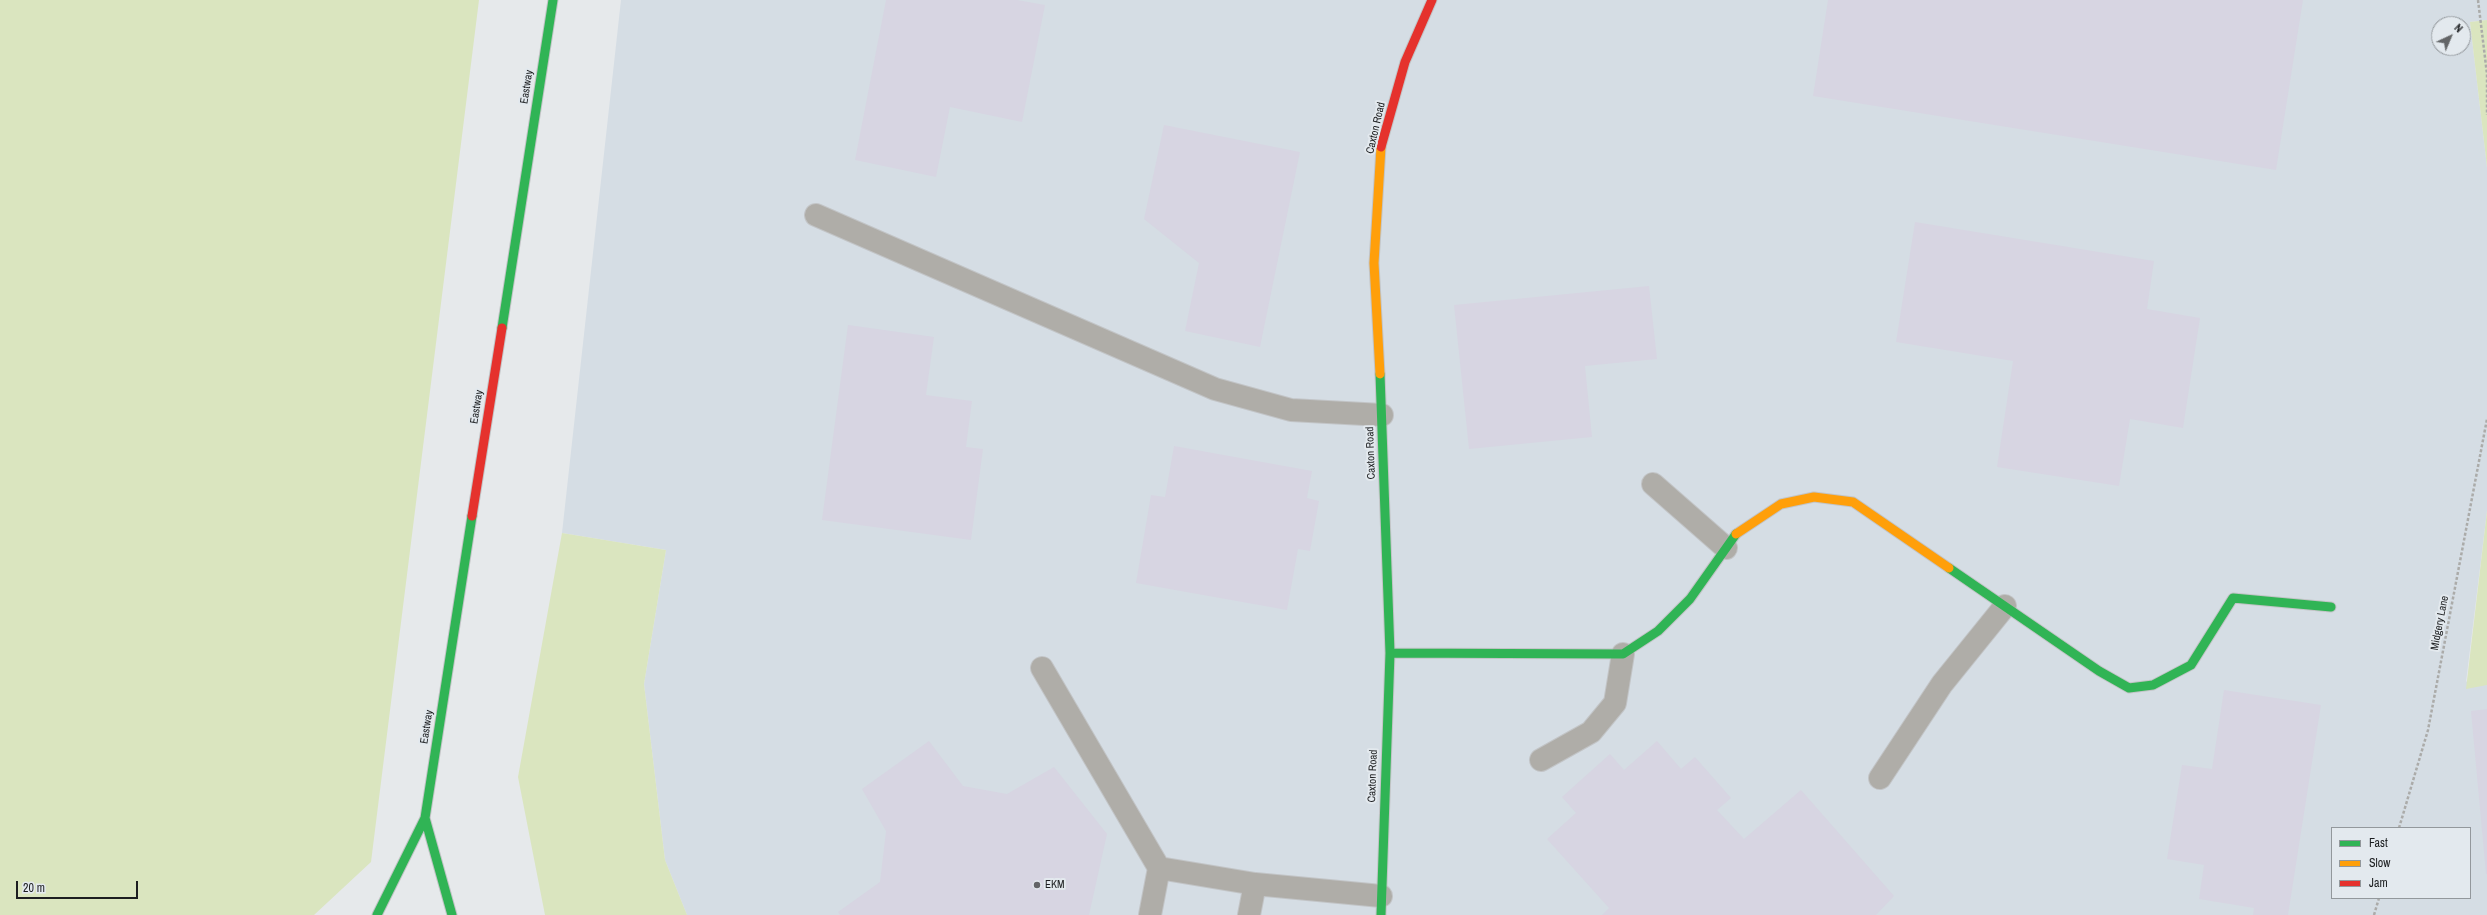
<!DOCTYPE html>
<style>
body{margin:0}
#map{position:relative;width:2487px;height:915px;overflow:hidden;background:#e6e9eb;font-family:"Archivo Narrow",sans-serif}
canvas{display:block}
.legend{position:absolute;left:2331px;top:827px;width:140px;height:72px;box-sizing:border-box;background:#e3e9ee;border:1px solid #93989c;margin:0;padding:5px 7px;list-style:none;font-size:12px;color:#1c1e20}
.legend li{display:flex;align-items:center;gap:8px;height:20px}
.legend b{width:20px;border:1px solid #93989c}
.north{position:absolute;left:2431px;top:16px;width:40px;height:40px;box-sizing:border-box;background:#e3e9ee;border:1px solid #93989c;border-radius:50%;rotate:44deg;font-size:11px;font-weight:700;line-height:16px;text-align:center;color:#1c1e20}
.north::after{content:'';display:block;margin:auto;width:14px;height:18px;background:#636567;clip-path:polygon(50% 0,100% 100%,50% 72%,0 100%)}
.scale{position:absolute;left:16px;top:881px;width:122px;height:18px;box-sizing:border-box;border:2px solid #1c1e20;border-top:0;padding-left:5px;font-size:12px;line-height:14px;white-space:nowrap;color:#1c1e20;-webkit-text-stroke:3px #e3e9ee;paint-order:stroke}
</style>
<div id="map">
<canvas width="2487" height="915"></canvas>
<ul class="legend">
<li><b style="height:5px;background:#30b455"></b>Fast</li>
<li><b style="height:5px;background:#ff9f0a"></b>Slow</li>
<li><b style="height:5px;background:#e5322d"></b>Jam</li>
</ul>
<div class="north">N</div>
<div class="scale">20 m</div>
</div>
<script>
const ctx = document.querySelector('canvas').getContext('2d');
ctx.lineJoin = 'round';
function paint(path, color) { ctx.fillStyle = color; ctx.fill(path, 'evenodd'); }
const poly = rows => new Path2D(rows.map(r => 'M' + r).join(''));
function trace(path, color, width, dash) { ctx.strokeStyle = color; ctx.lineWidth = width; ctx.lineCap = dash ? 'butt' : 'round'; ctx.setLineDash(dash || []); ctx.stroke(path); }
function write(font, color, halo, rows, align = 'center') {
  ctx.font = font + ' "Archivo Narrow",sans-serif'; ctx.lineWidth = 4; ctx.setLineDash([]); ctx.textBaseline = 'middle'; ctx.strokeStyle = halo; ctx.fillStyle = color; for (const [text, x, y, turn = 0] of rows) {
    ctx.save(); ctx.translate(x, y); ctx.rotate((+turn || 0) * Math.PI / 180); ctx.textAlign = isNaN(turn) ? turn : align; if (halo) ctx.strokeText(text, 0, 0); ctx.fillText(text, 0, 0); ctx.restore();
  }
}
paint(poly([
 [621,0,2487,0,2487,20,2470,22,2487,167,2487,511,2466,682,2487,664,2487,915,687,915,665,860,644,684,666,550,562,533],
 [2439,24,2463,24,2463,48,2439,48],
 [2332,828,2470,828,2470,898,2332,898]
]), '#d5dde4');
paint(poly([
 [0,0,479,0,371,862,314,915,0,915],
 [2487,20,2487,167,2470,22],
 [2487,511,2487,685,2466,689],
 [562,533,666,550,644,684,665,860,687,915,545,915,518,777]
]), '#dae5bf');
paint(poly([
 [886,0,1017,0,1045,5,1022,122,950,107,936,177,855,160],
 [1828,0,2303,0,2276,170,1813,96],
 [1164,125,1300,152,1260,347,1185,331,1199,263,1144,219],
 [1915,222,2154,261,2147,309,2200,318,2183,428,2130,419,2119,486,1997,467,2013,361,1896,342],
 [1649,286,1657,359,1585,366,1592,437,1469,449,1454,305],
 [848,325,934,337,926,395,972,401,966,447,983,449,971,540,822,520],
 [1174,446,1312,471,1307,498,1319,501,1310,551,1298,549,1287,610,1136,583,1151,495,1165,497],
 [2224,690,2321,705,2288,915,2253,915,2254,908,2199,899,2204,865,2167,859,2182,765,2212,769],
 [2487,709,2487,874,2486,874,2471,711],
 [929,741,963,786,1007,794,1054,767,1107,834,1089,915,840,915,838,912,880,882,886,831,862,789],
 [1657,741,1681,769,1695,757,1731,798,1717,810,1744,839,1801,790,1894,896,1876,915,1602,915,1609,908,1547,839,1576,813,1562,797,1610,754,1624,770]
]), '#d7d5e2');
const lane = poly([
 [1653,484,1726,548],
 [1042,668,1159,868,1255,884,1381,896],
 [1541,760,1591,732,1615,703,1623,654],
 [1880,778,1942,684,2005,606],
 [1150,915,1159,868],
 [1249,915,1255,884]
]);
const street = poly([
 [816,215,1215,389,1291,410,1382,415]
]);
const fast = poly([
 [502,328,553,0],
 [1380,374,1390,653,1381,915],
 [1949,568,2099,671,2129,688,2153,685,2191,665,2233,598,2331,607],
 [1390,653,1623,654,1658,631,1690,599,1736,534],
 [425,818,452,915],
 [377,915,425,818,472,516]
]);
const slow = poly([
 [1380,374,1374,263,1381,147],
 [1736,534,1781,504,1814,497,1853,502,1949,568]
]);
const jam = poly([
 [1381,147,1405,62,1432,0],
 [472,516,502,328]
]);
trace(lane, '#c2c4c6', 24);
trace(street, '#c2c4c6', 24);
trace(fast, '#c2c4c6', 11);
trace(slow, '#c2c4c6', 11);
trace(jam, '#c2c4c6', 11);
trace(poly([
 [2478,0,2487,74,2487,115],
 [2399,828,2428,730,2487,419],
 [2374,915,2379,898]
]), '#ababa9', 2.5, [3, 2]);
trace(lane, '#afada8', 22);
trace(street, '#afada8', 22);
trace(fast, '#30b455', 9);
trace(slow, '#ff9f0a', 9);
trace(jam, '#e5322d', 9);
for (const [x, y, r, color] of [
 [1037,885,4,"#636567"]
]) { const dot = new Path2D(); dot.arc(x, y, r, 0, 2 * Math.PI); ctx.fillStyle = color; ctx.fill(dot); trace(dot, '#e3e9ee', 1.5); }
write('11px', '#1c1e20', '#e3e9ee', [
 ["Eastway",527,87,-81],
 ["Caxton Road",1376,128,-77],
 ["Eastway",477,407,-81],
 ["Caxton Road",1371,453,-92],
 ["Midgery Lane",2440,623,-79],
 ["Eastway",427,727,-81],
 ["Caxton Road",1373,776,-88]
]);
write('11px', '#1c1e20', '#e3e9ee', [
 ["EKM",1045,885]
], 'left');
</script>
